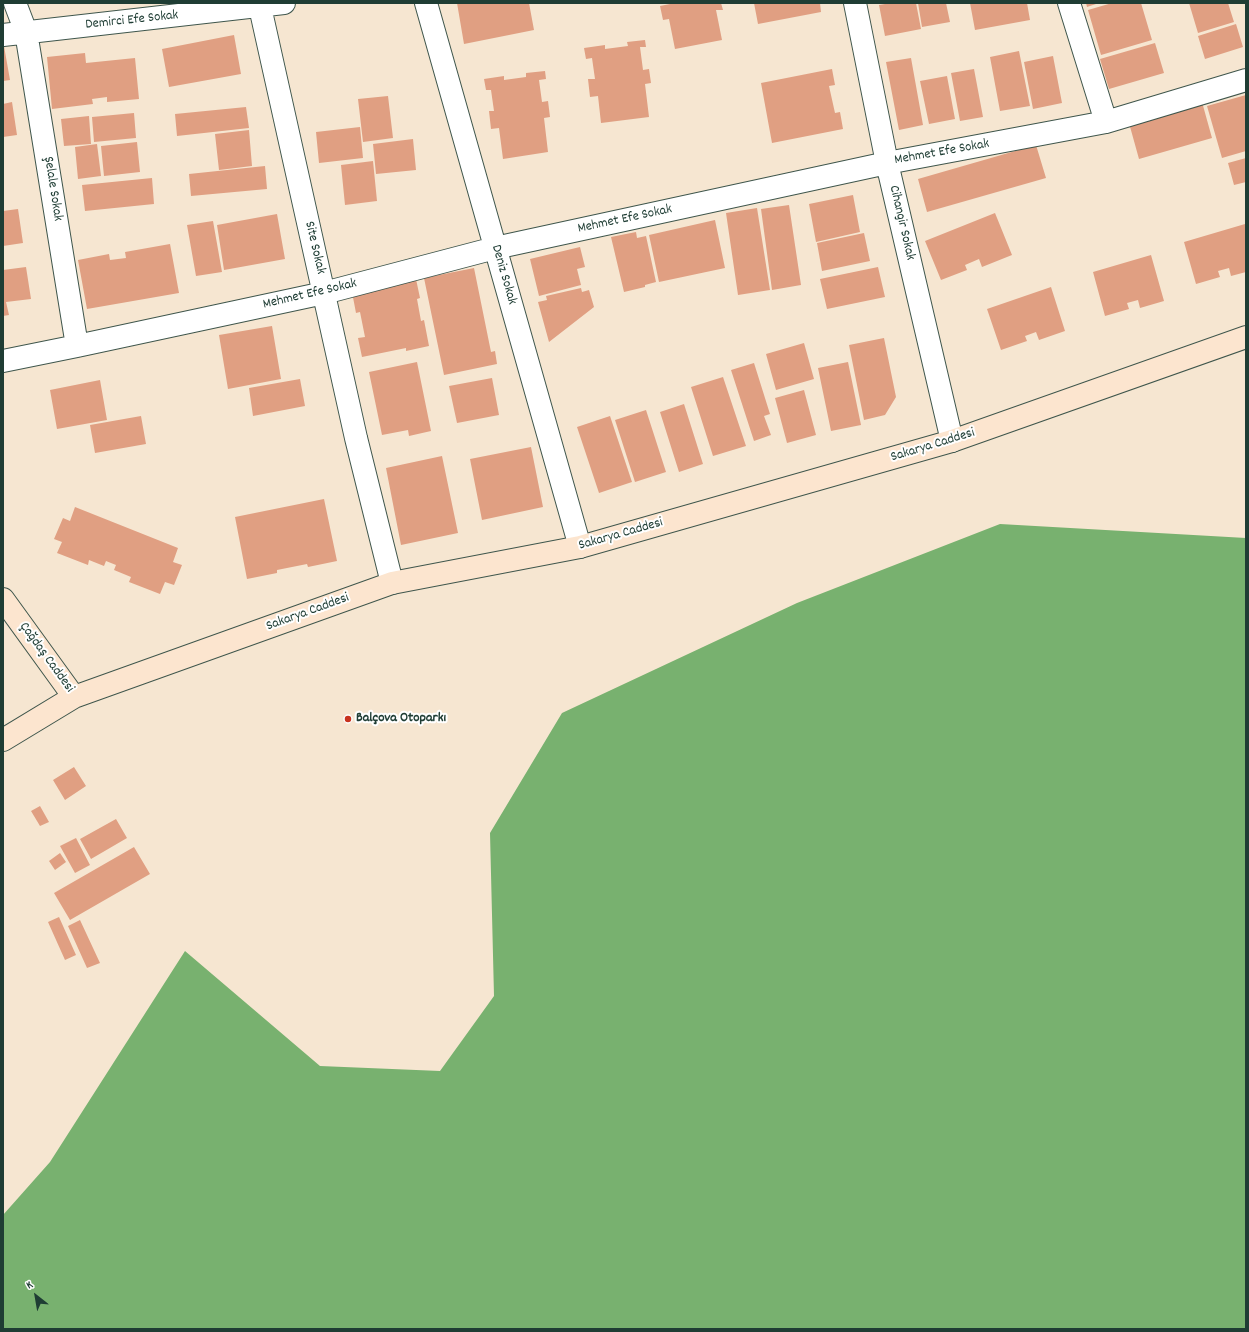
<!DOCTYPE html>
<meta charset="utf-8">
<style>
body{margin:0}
#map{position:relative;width:1249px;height:1332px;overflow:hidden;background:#f6e6d1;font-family:Dekko,sans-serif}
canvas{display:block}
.frame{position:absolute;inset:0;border:4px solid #1f3d34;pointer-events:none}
.north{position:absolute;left:16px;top:1276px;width:40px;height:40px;-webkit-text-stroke:3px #fff;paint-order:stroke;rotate:329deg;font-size:11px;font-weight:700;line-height:16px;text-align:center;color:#1f3d34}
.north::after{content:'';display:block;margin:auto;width:14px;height:18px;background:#1f3d34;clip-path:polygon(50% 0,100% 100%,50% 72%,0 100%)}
</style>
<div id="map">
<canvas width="1249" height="1332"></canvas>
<div class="frame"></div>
<div class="north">K</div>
</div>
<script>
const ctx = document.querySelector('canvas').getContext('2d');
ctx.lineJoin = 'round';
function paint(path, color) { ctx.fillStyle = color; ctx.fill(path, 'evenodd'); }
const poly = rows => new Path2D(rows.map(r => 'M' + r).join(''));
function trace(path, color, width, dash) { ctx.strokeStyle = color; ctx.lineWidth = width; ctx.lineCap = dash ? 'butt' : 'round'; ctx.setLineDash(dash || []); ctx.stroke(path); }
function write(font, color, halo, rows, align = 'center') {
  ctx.font = font + ' Dekko,sans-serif'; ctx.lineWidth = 4; ctx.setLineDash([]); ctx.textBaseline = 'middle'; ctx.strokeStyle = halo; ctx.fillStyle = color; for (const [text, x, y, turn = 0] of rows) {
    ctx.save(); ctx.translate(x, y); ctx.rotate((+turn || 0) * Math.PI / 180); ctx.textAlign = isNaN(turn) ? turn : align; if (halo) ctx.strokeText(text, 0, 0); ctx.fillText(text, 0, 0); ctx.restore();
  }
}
paint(poly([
 [1000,524,1246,538,1246,1329,3,1329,3,1215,50,1162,185,951,320,1066,440,1071,494,996,490,833,562,713,797,603]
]), '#78b16f');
paint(poly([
 [457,3,529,3,534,30,464,44],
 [670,3,721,3,723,10,716,10,722,40,675,49,669,19,663,20,660,6,670,4],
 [754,3,820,3,821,12,758,24],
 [891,3,916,3,921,29,885,36,879,5],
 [918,3,946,3,950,22,922,27],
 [970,3,1027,3,1030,20,975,30],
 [1086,3,1099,3,1087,7],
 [1112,3,1141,3,1152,40,1101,55,1088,10],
 [1189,3,1228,3,1234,22,1198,33],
 [1236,24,1243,47,1205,59,1198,36],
 [234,35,241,74,169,87,162,49],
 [645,40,646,47,640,47,643,70,649,69,651,83,645,84,649,117,601,123,598,96,590,97,588,79,595,79,592,58,586,59,584,48,605,45,605,49,628,46,627,42],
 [1155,43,1164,73,1109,89,1100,59],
 [3,46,4,46,10,80,3,81],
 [1019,51,1030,106,1000,111,990,57],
 [85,53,86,63,135,58,139,99,107,102,107,97,92,99,93,104,52,109,47,57],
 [1053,56,1062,103,1033,109,1024,62],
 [911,58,923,125,899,130,886,62],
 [832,69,835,85,829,86,835,113,840,112,843,129,772,143,761,83],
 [974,69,983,117,960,121,951,73],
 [545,71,546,79,539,80,542,102,548,101,550,117,544,118,548,152,503,159,499,128,491,129,489,111,494,111,491,90,486,90,484,79,504,76,504,80,526,77,526,73],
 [947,76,955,119,929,124,920,81],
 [1246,95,1246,151,1222,158,1207,106],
 [388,96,393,138,363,142,358,99],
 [12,102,17,135,3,137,3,104],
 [1202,102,1212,138,1139,159,1129,123],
 [246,107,249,128,177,136,175,114],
 [134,113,136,138,94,142,92,117],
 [89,116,91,144,64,146,61,119],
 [360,127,363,158,319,163,316,132],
 [249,130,252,166,219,170,215,134],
 [413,139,416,170,376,174,373,144],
 [137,142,140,172,104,176,101,146],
 [97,144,101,176,78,179,75,147],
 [1036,145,1046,178,927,212,918,179],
 [1246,158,1246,182,1234,185,1228,163],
 [373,161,377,201,345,205,341,165],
 [265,166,267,189,191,196,189,174],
 [152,178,154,204,85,211,82,185],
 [853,195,860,232,816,242,809,204],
 [789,205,801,285,772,290,761,209],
 [757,208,770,290,738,295,726,213],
 [18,209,23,243,3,246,3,211],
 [995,213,1012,255,982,267,979,259,965,265,967,270,941,280,925,241],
 [277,214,285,259,224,270,217,225],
 [715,220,725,268,659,282,649,235],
 [213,221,222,272,196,276,187,225],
 [1245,224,1246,229,1246,272,1231,276,1229,268,1218,271,1220,277,1196,284,1184,242],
 [636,232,637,238,646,236,656,282,645,285,645,287,624,292,611,237],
 [864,233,870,261,822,271,817,243],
 [170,244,179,293,87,309,78,260,109,254,110,260,126,258,125,252],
 [580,247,585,267,577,269,581,285,539,296,530,259],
 [1151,255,1164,301,1140,308,1138,300,1127,303,1129,309,1105,316,1093,272],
 [26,267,31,299,6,302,9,315,3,316,3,270],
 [878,267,885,297,827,309,820,279],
 [474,268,491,352,495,351,497,364,444,375,424,278],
 [416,279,420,298,417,299,421,321,424,320,429,346,406,351,406,348,362,357,358,338,365,337,360,312,356,313,352,292],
 [1051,287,1065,331,1039,340,1036,332,1025,336,1027,341,1001,350,987,309],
 [581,288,582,292,589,290,594,307,549,342,538,302,547,300,546,296],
 [272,326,281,379,228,389,219,335],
 [884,338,896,397,885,415,864,420,849,345],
 [804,343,814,379,776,390,766,354],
 [417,362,431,431,409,436,408,430,382,435,369,372],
 [848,362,861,425,831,431,818,368],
 [754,363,770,414,764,416,771,435,754,441,731,370],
 [723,377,746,446,713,456,691,387],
 [492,378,499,415,457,423,449,386],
 [300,379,305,406,253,416,249,388],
 [100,380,107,420,57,429,50,390],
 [804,390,816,435,787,443,775,398],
 [684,404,703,464,679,472,660,412],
 [646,410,666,472,635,482,615,420],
 [141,416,146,444,95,453,90,425],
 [610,416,632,482,599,493,577,427],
 [531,447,543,507,482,520,470,459],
 [442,456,458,533,401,545,386,468],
 [324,499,337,561,308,567,307,564,277,570,277,573,247,579,235,517],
 [75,507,178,548,173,562,182,565,174,585,165,582,160,594,129,582,131,577,114,570,116,565,106,561,104,566,89,560,88,565,57,553,62,542,54,539,63,518,70,521],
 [74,767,86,786,65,800,53,780],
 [40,806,49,822,40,826,31,811],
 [116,819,127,838,91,859,80,839],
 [76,838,90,865,75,873,60,846],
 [134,847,150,874,70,920,54,893],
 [60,853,66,862,55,870,49,861],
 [59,917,76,955,65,960,48,922],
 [80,920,100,963,87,968,68,926]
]), '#e09f82');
const minor = poly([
 [15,3,26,32,77,346],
 [426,3,580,547],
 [855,3,887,163,952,441],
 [1069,3,1106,122],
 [260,7,356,438,392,583],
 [3,35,284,3],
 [3,361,77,346,324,293,495,248,887,163,1106,122,1246,80]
]);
const secondary = poly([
 [3,599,74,697],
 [3,740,74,697,392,583,580,547,952,441,1246,337]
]);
trace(minor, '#3f564c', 24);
trace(secondary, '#3f564c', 24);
trace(minor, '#fff', 22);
trace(secondary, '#fce5cf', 22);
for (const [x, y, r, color] of [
 [348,719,4,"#c8321e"]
]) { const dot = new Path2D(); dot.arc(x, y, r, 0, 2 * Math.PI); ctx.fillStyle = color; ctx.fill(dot); trace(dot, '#fff', 1.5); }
write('14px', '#1f3d34', '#fff', [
 ["Demirci Efe Sokak",132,21,-6],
 ["Mehmet Efe Sokak",942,153,-10],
 ["Şelale Sokak",52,189,81],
 ["Mehmet Efe Sokak",625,220,-12],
 ["Cihangir Sokak",901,223,77],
 ["Site Sokak",314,248,77],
 ["Deniz Sokak",503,275,74],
 ["Mehmet Efe Sokak",310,295,-13],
 ["Sakarya Caddesi",933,446,-17],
 ["Sakarya Caddesi",621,535,-16],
 ["Sakarya Caddesi",308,613,-20],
 ["Çağdaş Caddesi",46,658,54]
]);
write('bold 14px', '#1f3d34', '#fff', [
 ["Balçova Otoparkı",356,719]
], 'left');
</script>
